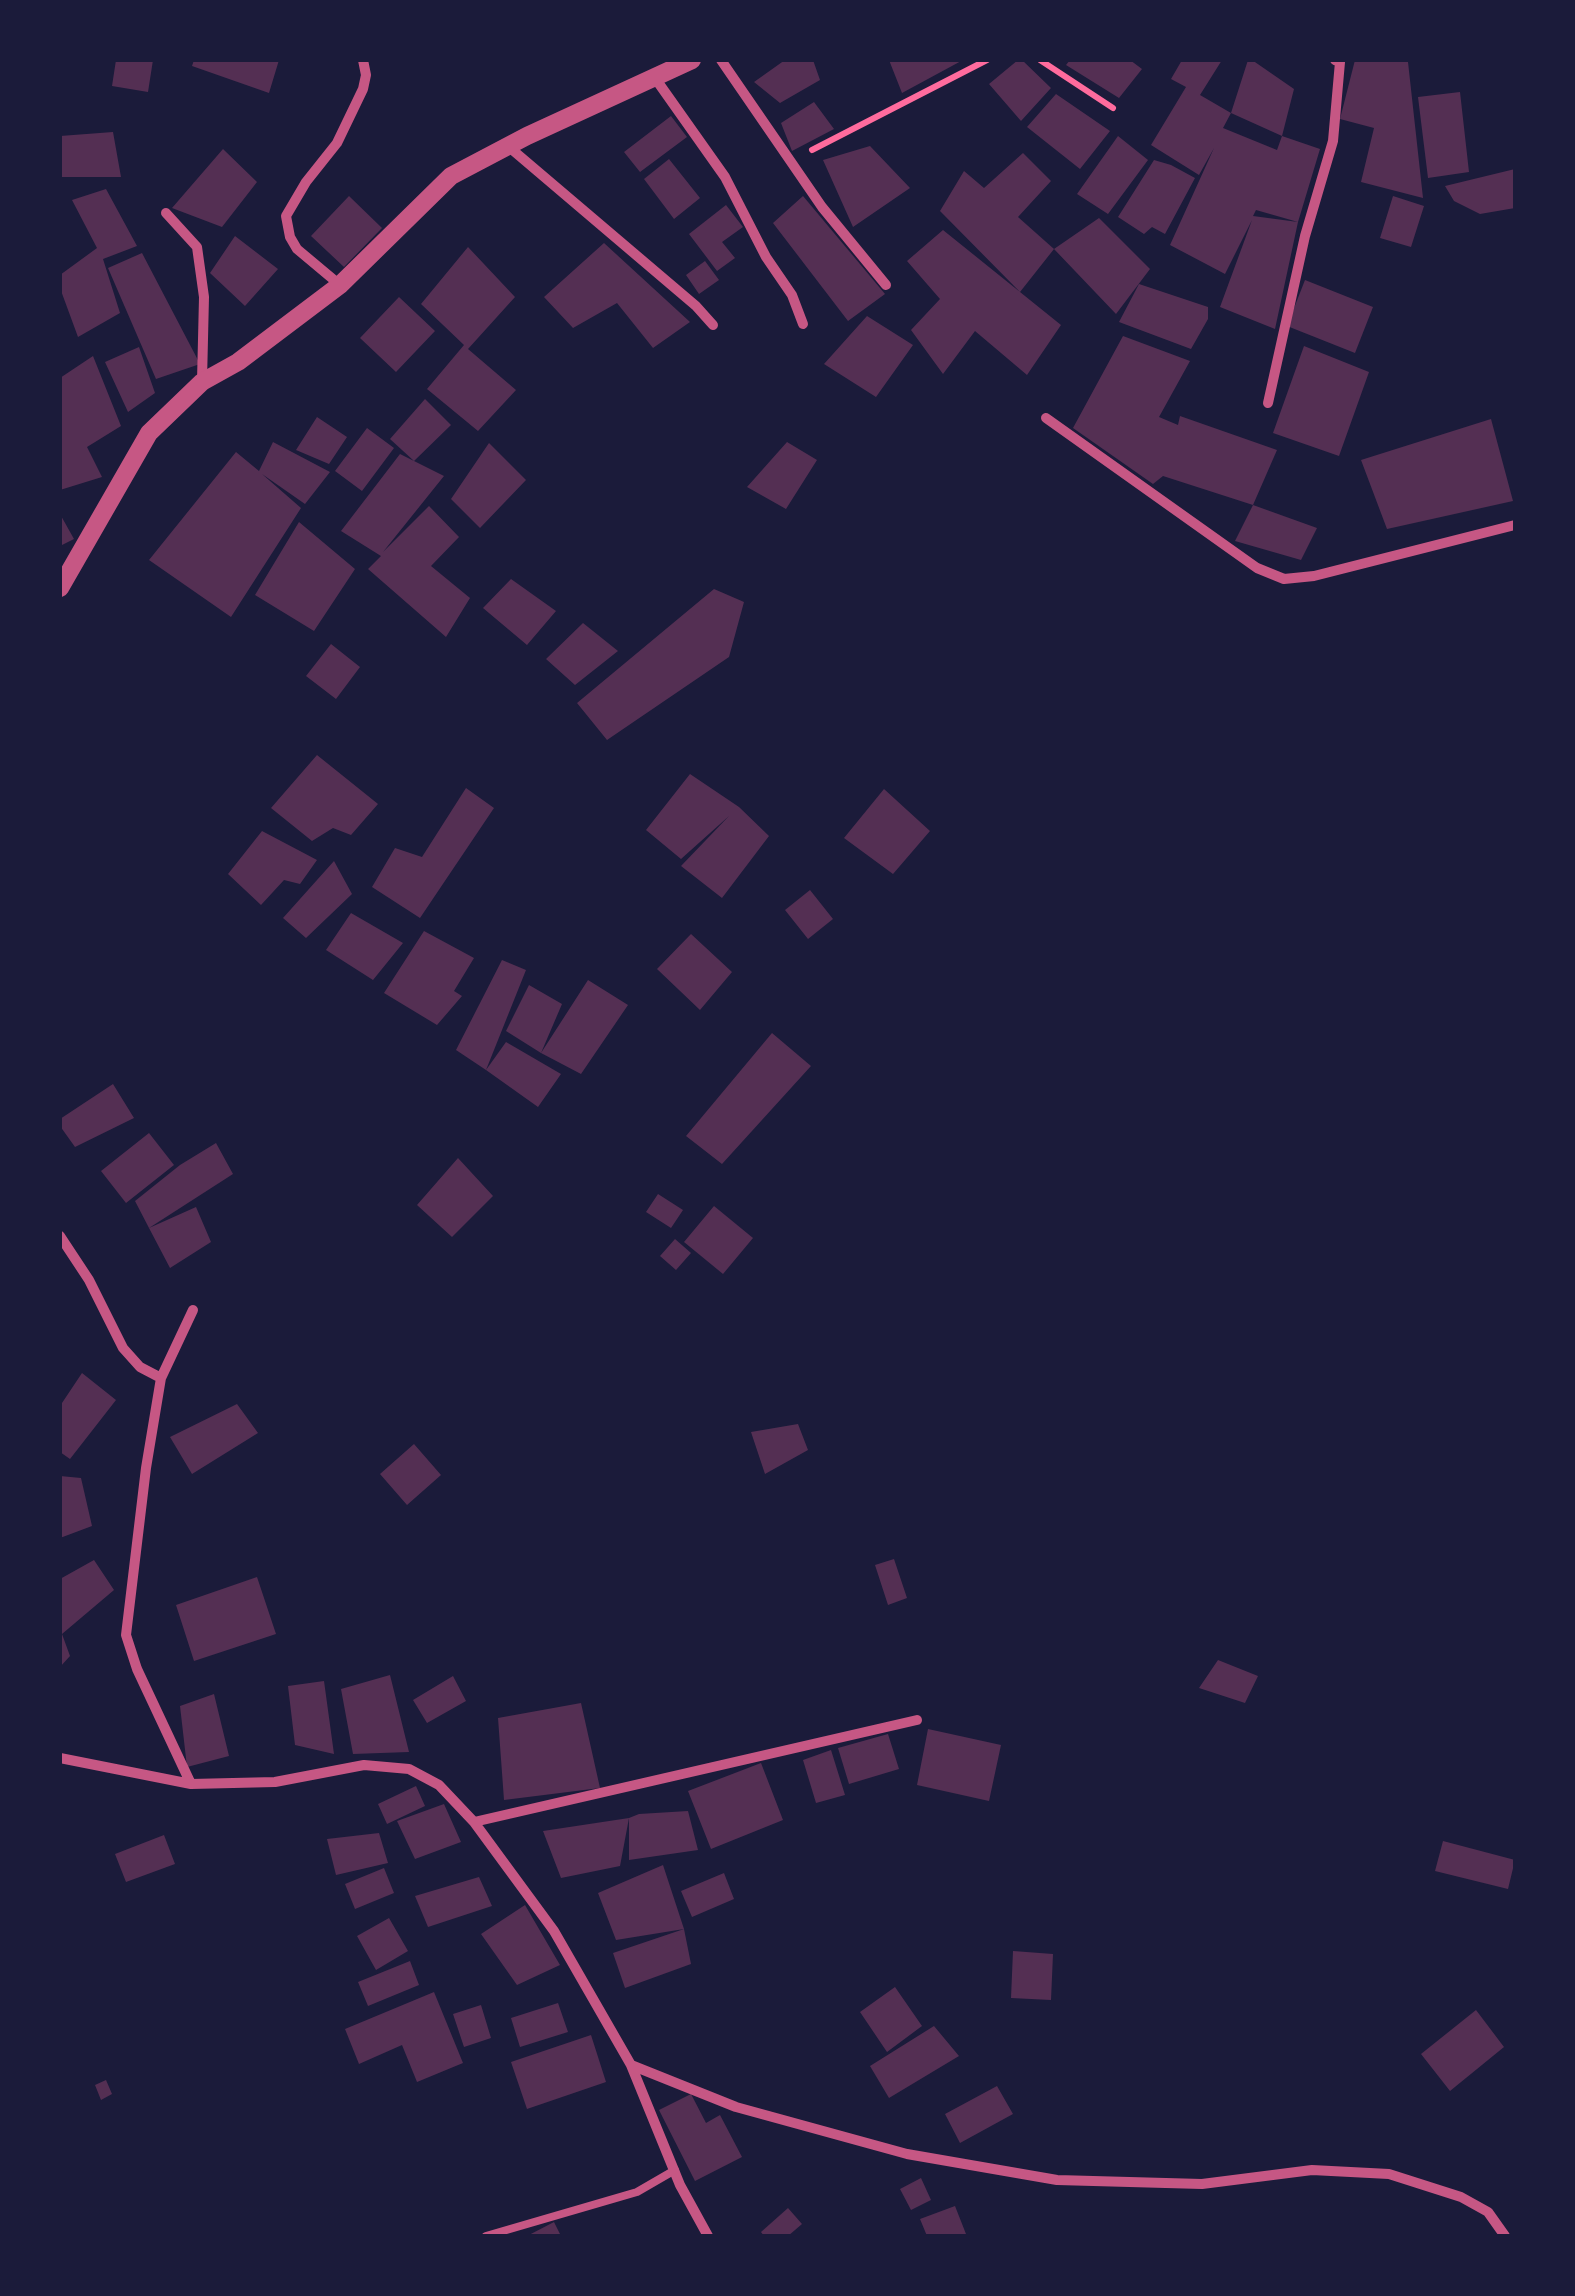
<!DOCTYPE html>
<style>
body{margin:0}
#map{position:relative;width:1575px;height:2296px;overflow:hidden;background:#1b1b3a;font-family:"Fira Sans",sans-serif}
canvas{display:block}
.frame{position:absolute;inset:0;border:62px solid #1b1b3a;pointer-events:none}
</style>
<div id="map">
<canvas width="1575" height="2296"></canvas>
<div class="frame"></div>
</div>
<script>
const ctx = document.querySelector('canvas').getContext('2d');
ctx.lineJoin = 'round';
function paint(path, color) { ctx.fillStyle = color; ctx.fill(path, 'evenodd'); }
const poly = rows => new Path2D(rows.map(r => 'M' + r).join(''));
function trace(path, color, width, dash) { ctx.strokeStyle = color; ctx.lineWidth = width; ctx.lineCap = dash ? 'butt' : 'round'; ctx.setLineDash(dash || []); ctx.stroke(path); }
paint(poly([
 [116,60,153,60,148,92,112,86],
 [194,60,279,60,269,93,192,66],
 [785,60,813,60,820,80,780,103,754,82],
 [889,60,963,60,902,93],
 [1018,60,1022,60,1051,88,1021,121,989,84],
 [1070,60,1130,60,1142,69,1119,98,1066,65],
 [1182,60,1222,60,1200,95,1231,113,1248,60,1252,60,1294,89,1282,136,1231,113,1223,128,1277,150,1282,136,1320,149,1298,222,1256,210,1253,216,1298,222,1275,329,1220,307,1252,220,1225,274,1170,245,1214,148,1199,175,1151,145,1186,87,1171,79],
 [1355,60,1408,62,1423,198,1361,182,1374,128,1340,119],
 [1460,92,1469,172,1428,178,1418,97],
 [1056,94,1110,131,1080,169,1027,127],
 [814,102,834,129,792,151,781,123],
 [671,116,687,137,640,172,624,152],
 [113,132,121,177,62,177,60,136],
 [1118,136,1148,160,1108,214,1077,194],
 [870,146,910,188,853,227,823,160],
 [223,149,257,182,222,227,172,208],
 [1023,153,1051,181,1018,217,1054,249,1020,292,940,211,964,171,984,188],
 [669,159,700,198,674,219,644,179],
 [1154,160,1171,165,1195,178,1165,234,1152,227,1144,234,1118,217],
 [1515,169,1515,208,1480,214,1454,201,1445,186],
 [106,189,137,246,103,259,120,313,78,337,60,288,60,275,97,248,72,200],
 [349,196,382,228,344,267,311,236],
 [803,196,885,294,848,321,773,223],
 [1393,196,1424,206,1411,247,1380,238],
 [726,205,743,227,722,242,735,258,717,271,689,234],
 [1099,218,1150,269,1116,314,1054,249],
 [943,230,1061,325,1027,375,975,331,943,374,911,330,940,299,907,261],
 [235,236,278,269,245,306,210,273],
 [604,243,690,322,653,348,617,303,573,328,544,297],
 [468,247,515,297,468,349,516,390,478,431,427,389,464,345,421,304],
 [142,253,200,364,156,379,108,268],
 [705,261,719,280,699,294,686,275],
 [1305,280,1373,307,1355,353,1287,326],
 [1139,284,1208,307,1208,319,1191,349,1119,322],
 [399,297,435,331,396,372,360,338],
 [867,316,913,345,876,397,824,364],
 [1123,336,1190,361,1159,417,1178,425,1180,416,1277,450,1253,505,1163,476,1153,484,1073,428],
 [1304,346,1369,372,1339,456,1273,433],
 [139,347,155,393,128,412,105,362],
 [93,356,121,426,87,447,102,477,60,490,60,378],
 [425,399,451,425,414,461,390,439],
 [317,417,347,437,329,464,296,450],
 [1491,419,1513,501,1387,529,1361,460],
 [367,428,394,448,362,491,335,471],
 [273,442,330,472,305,504,262,474,301,508,231,617,149,560,236,452,259,471],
 [787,442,817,460,786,509,747,487],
 [489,443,526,480,480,528,451,499],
 [400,454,444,476,383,552,429,506,459,537,431,566,470,598,446,637,368,569,381,556,341,531],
 [1253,505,1317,528,1301,560,1235,541],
 [60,514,74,539,60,546],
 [299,522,355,569,314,631,255,595],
 [511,579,556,611,527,645,483,608],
 [714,589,744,602,729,657,607,740,577,703],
 [583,623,618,651,575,685,546,659],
 [331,644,360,667,336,699,306,676],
 [317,755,378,804,351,835,333,828,312,841,271,808],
 [690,774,739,807,769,836,722,898,681,866,729,816,681,859,646,830],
 [466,788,494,808,420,918,372,887,395,848,422,857],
 [884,789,930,831,893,874,844,838],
 [262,831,317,860,300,884,284,880,261,905,228,874],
 [334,861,352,894,306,938,283,918],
 [810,890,833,919,808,939,785,910],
 [351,913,403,943,373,980,326,950],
 [424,931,474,958,454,991,462,996,437,1025,384,993],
 [691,934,732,972,700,1010,657,969],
 [502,960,526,970,486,1070,506,1042,561,1074,538,1107,486,1070,456,1050],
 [588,980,628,1005,581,1074,541,1053,506,1031,529,985,562,1004,541,1053],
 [772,1033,811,1066,722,1164,686,1136],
 [113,1084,134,1118,75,1147,60,1126,60,1119],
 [149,1133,174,1165,126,1203,101,1171],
 [216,1143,233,1174,149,1228,135,1201,180,1165],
 [458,1158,493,1196,452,1237,417,1205],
 [658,1194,683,1210,671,1228,646,1212],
 [714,1206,753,1238,723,1274,684,1242],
 [196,1207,211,1242,170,1268,149,1228],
 [675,1239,691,1253,676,1270,660,1256],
 [82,1373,116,1400,70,1459,60,1452,60,1406],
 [237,1404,258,1433,192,1474,170,1437],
 [798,1424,808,1450,765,1474,751,1432],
 [414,1444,441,1475,407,1505,380,1474],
 [60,1476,81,1478,92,1526,60,1538],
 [894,1559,907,1598,888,1605,875,1565],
 [94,1560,114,1590,62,1634,70,1656,60,1667,60,1579],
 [257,1577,276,1634,194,1661,176,1605],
 [1218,1660,1258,1676,1245,1703,1199,1688],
 [390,1675,409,1752,353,1754,341,1689],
 [453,1676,466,1701,427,1723,413,1700],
 [324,1681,334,1754,295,1745,288,1686],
 [214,1694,229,1756,187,1767,180,1706],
 [581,1703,600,1788,504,1800,498,1718],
 [928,1729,1001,1745,989,1801,917,1785],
 [888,1734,899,1769,849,1784,838,1748],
 [831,1750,845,1795,816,1803,803,1760],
 [761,1763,783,1820,711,1849,688,1791],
 [416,1786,425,1806,387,1824,378,1804],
 [444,1804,461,1842,415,1859,397,1821],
 [688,1811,698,1850,629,1860,629,1818,639,1814],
 [629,1818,620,1866,561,1878,543,1831],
 [379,1833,388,1863,336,1875,327,1839],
 [164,1835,175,1864,126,1882,115,1854],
 [1443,1841,1515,1860,1508,1889,1435,1871],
 [663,1865,684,1929,616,1940,598,1893],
 [384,1868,394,1893,355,1909,345,1884],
 [724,1873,734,1899,692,1917,681,1891],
 [479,1877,492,1906,428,1927,415,1896],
 [525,1905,560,1965,517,1985,481,1934],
 [389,1918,408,1951,376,1970,357,1936],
 [684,1929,691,1964,625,1988,613,1953],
 [1013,1951,1053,1954,1051,2000,1011,1998],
 [410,1961,419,1985,368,2006,358,1982],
 [895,1987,922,2026,887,2052,860,2012],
 [434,1992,463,2063,417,2082,402,2045,359,2064,345,2029],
 [558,2003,568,2032,520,2047,511,2018],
 [481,2005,491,2038,464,2047,453,2014],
 [1476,2010,1504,2047,1450,2091,1421,2054],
 [934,2026,959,2056,889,2098,870,2066],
 [591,2035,606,2082,527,2109,511,2062],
 [106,2080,112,2094,101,2100,95,2085],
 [997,2086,1013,2114,960,2143,945,2114],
 [691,2094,706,2123,720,2115,742,2157,695,2181,659,2110],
 [921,2178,931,2200,911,2210,900,2189],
 [955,2206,966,2234,927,2236,920,2219],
 [788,2208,802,2224,788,2236,764,2236,761,2232],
 [554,2222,561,2236,527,2236]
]), '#542f53');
trace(poly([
 [1040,60,1113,108],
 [812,150,987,60]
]), '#ff6b9d', 6);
trace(poly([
 [486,2236,637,2192,675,2170]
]), '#c65784', 8);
trace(poly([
 [721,60,822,207,886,285],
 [655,78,725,177,766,257,792,295,803,324],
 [509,147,696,306,713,325],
 [166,213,197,247,204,297,202,381],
 [340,285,297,249,290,237,286,216,306,182,337,143,363,89,366,75,363,60],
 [1268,403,1305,236,1333,141,1340,62,1335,60],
 [1046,418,1257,568,1284,579,1314,576,1515,525],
 [60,1236,89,1280,123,1348,140,1367,161,1378],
 [60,1758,191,1784,275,1782,364,1765,409,1769,439,1785,474,1822,554,1931,631,2065,736,2107,907,2154,1057,2180,1202,2184,1312,2170,1389,2174,1461,2197,1488,2212,1505,2236],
 [191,1784,137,1669,126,1635,146,1468,161,1378,193,1310],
 [474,1822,917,1720],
 [631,2065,680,2185,708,2236]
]), '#c65784', 10);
trace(poly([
 [60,588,149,433,202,382,238,362,340,285,451,176,527,136,692,60]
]), '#c65784', 18);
</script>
